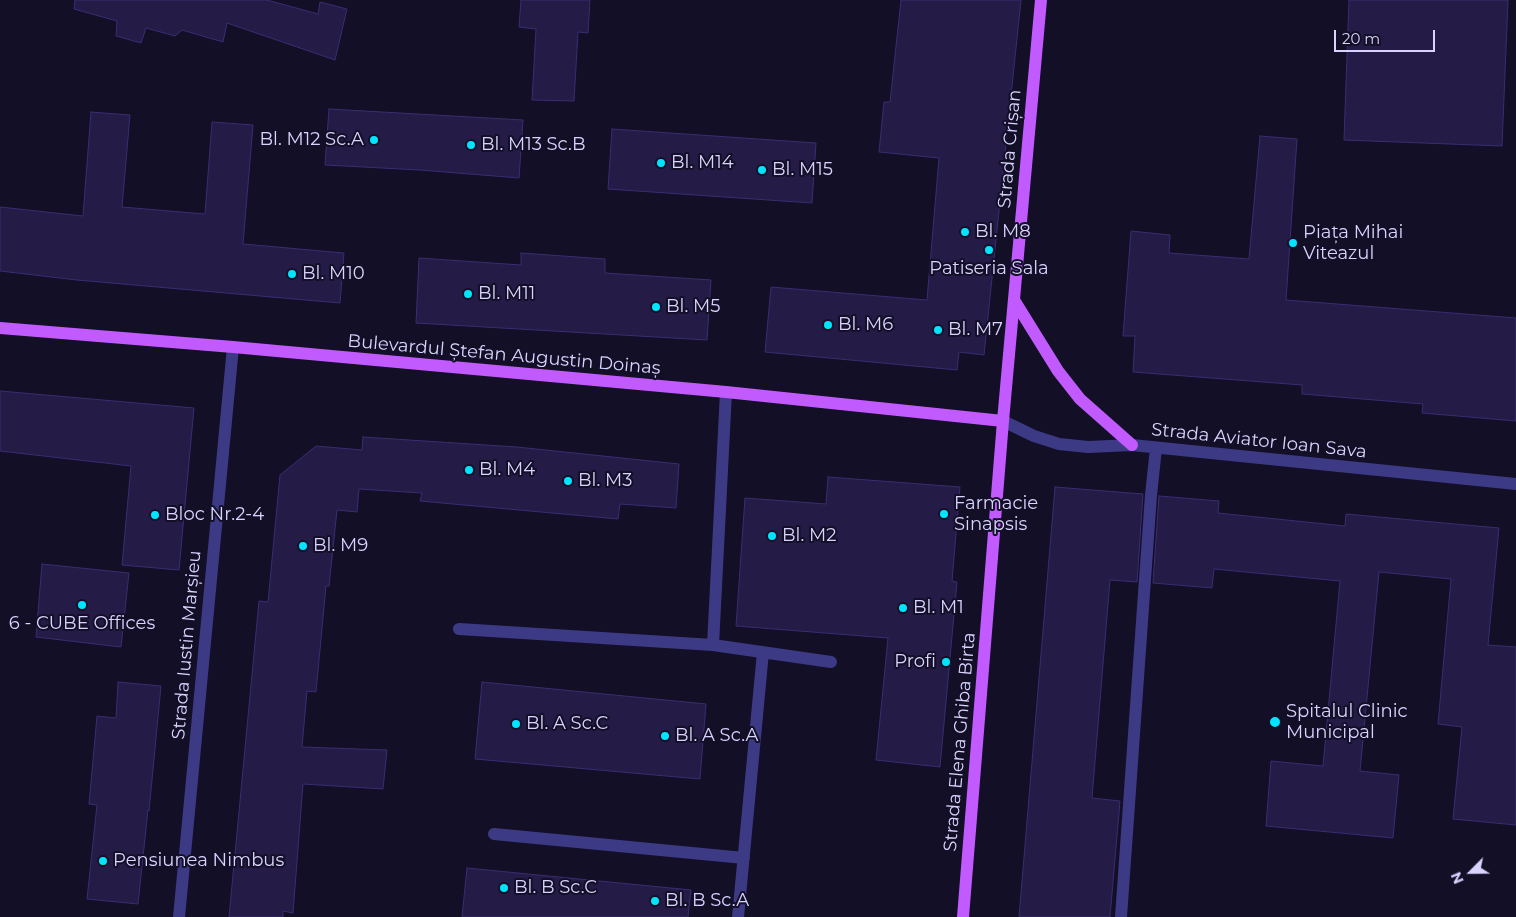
<!DOCTYPE html>
<meta charset="utf-8">
<style>
body{margin:0}
#map{position:relative;width:1516px;height:917px;overflow:hidden;background:#130f26;font-family:Montserrat,sans-serif}
canvas{display:block}
.north{position:absolute;left:1446px;top:847px;width:50px;height:50px;-webkit-text-stroke:4px #130f26;paint-order:stroke;rotate:247deg;font-size:14px;font-weight:700;line-height:20px;text-align:center;color:#d9d4ff}
.north::after{content:'';display:block;margin:auto;width:18px;height:22px;background:#d9d4ff;clip-path:polygon(50% 0,100% 100%,50% 72%,0 100%)}
.scale{position:absolute;left:1334px;top:30px;width:101px;height:22px;box-sizing:border-box;border:2px solid #d9d4ff;border-top:0;padding-left:6px;font-size:15px;line-height:18px;white-space:nowrap;color:#d9d4ff;-webkit-text-stroke:4px #130f26;paint-order:stroke}
</style>
<div id="map">
<canvas width="1516" height="917"></canvas>
<div class="north">N</div>
<div class="scale">20 m</div>
</div>
<script>
const ctx = document.querySelector('canvas').getContext('2d');
ctx.lineJoin = 'round';
function paint(path, color) { ctx.fillStyle = color; ctx.fill(path, 'evenodd'); }
const poly = rows => new Path2D(rows.map(r => 'M' + r).join(''));
function trace(path, color, width, dash) { ctx.strokeStyle = color; ctx.lineWidth = width; ctx.lineCap = dash ? 'butt' : 'round'; ctx.setLineDash(dash || []); ctx.stroke(path); }
function write(font, color, halo, rows, align = 'center') {
  ctx.font = font + ' Montserrat,sans-serif'; ctx.lineWidth = 4; ctx.setLineDash([]); ctx.textBaseline = 'middle'; ctx.strokeStyle = halo; ctx.fillStyle = color; for (const [text, x, y, turn = 0] of rows) {
    ctx.save(); ctx.translate(x, y); ctx.rotate((+turn || 0) * Math.PI / 180); ctx.textAlign = isNaN(turn) ? turn : align; if (halo) ctx.strokeText(text, 0, 0); ctx.fillText(text, 0, 0); ctx.restore();
  }
}
const building = poly([
 [75,0,267,0,318,14,320,2,347,9,335,60,227,23,223,42,182,30,175,36,146,28,141,43,116,36,117,21,74,9,75,0],
 [521,0,590,0,588,33,578,32,574,101,532,100,536,29,519,27,521,0],
 [901,0,1021,0,984,355,959,352,957,370,765,352,771,287,927,300,939,158,879,152,884,102,890,102,901,0],
 [1349,0,1508,0,1502,146,1344,140,1349,0],
 [329,109,523,120,519,178,420,170,325,165,329,109],
 [91,112,130,115,122,207,205,214,212,122,253,125,243,244,344,253,340,303,77,280,0,271,0,207,83,216,91,112],
 [612,129,816,143,812,203,608,189,612,129],
 [1260,136,1297,139,1286,300,1516,318,1516,421,1422,413,1423,404,1302,394,1302,385,1133,372,1135,336,1123,336,1131,231,1170,235,1169,253,1249,259,1260,136],
 [521,253,605,259,605,273,711,280,707,340,416,323,419,258,521,265,521,253],
 [0,391,194,408,179,570,122,565,131,466,0,451,0,391],
 [363,437,517,447,679,464,676,508,620,504,618,519,420,501,422,493,359,489,357,512,337,510,329,586,326,586,316,692,307,691,302,747,387,750,383,789,303,784,293,913,283,911,283,917,229,917,259,601,268,602,280,475,316,446,362,450,363,437],
 [828,477,960,487,952,581,957,582,940,767,876,760,888,638,736,626,745,498,826,504,828,477],
 [1055,487,1143,494,1137,582,1110,580,1092,798,1120,801,1110,917,1019,917,1055,487],
 [1159,496,1219,501,1218,513,1345,526,1346,514,1499,528,1488,645,1516,647,1516,825,1453,819,1462,727,1438,724,1451,579,1379,572,1360,771,1399,775,1393,838,1266,826,1271,761,1323,766,1340,581,1214,569,1212,588,1153,583,1159,496],
 [42,564,129,573,121,647,36,637,42,564],
 [118,682,161,686,149,811,148,810,138,904,87,899,97,805,89,804,97,716,116,718,118,682],
 [482,682,706,704,700,779,475,759,482,682],
 [467,868,691,890,688,917,462,917,467,868]
]);
paint(building, '#241b47');
trace(building, '#3b2d73', 1);
trace(poly([
 [1003,421,1034,436,1059,444,1088,447,1132,445,1516,484],
 [459,629,713,645,831,662],
 [713,645,726,392],
 [494,834,744,858],
 [179,917,233,347],
 [738,917,763,652],
 [1121,917,1151,495,1156,448]
]), '#3d3a85', 12);
trace(poly([
 [1014,300,1058,371,1080,399,1132,445],
 [0,328,233,347,726,392,1003,421],
 [963,917,1003,421,1041,0]
]), '#c25bff', 12);
for (const [x, y, r, color] of [
 [374,140,5,"#00e5ff"],
 [471,145,5,"#00e5ff"],
 [661,163,5,"#00e5ff"],
 [762,170,5,"#00e5ff"],
 [965,232,5,"#00e5ff"],
 [1293,243,5,"#00e5ff"],
 [989,250,5,"#00e5ff"],
 [292,274,5,"#00e5ff"],
 [468,294,5,"#00e5ff"],
 [656,307,5,"#00e5ff"],
 [828,325,5,"#00e5ff"],
 [938,330,5,"#00e5ff"],
 [469,470,5,"#00e5ff"],
 [568,481,5,"#00e5ff"],
 [944,514,5,"#00e5ff"],
 [155,515,5,"#00e5ff"],
 [772,536,5,"#00e5ff"],
 [303,546,5,"#00e5ff"],
 [82,605,5,"#00e5ff"],
 [903,608,5,"#00e5ff"],
 [946,662,5,"#00e5ff"],
 [1275,722,6,"#00e5ff"],
 [516,724,5,"#00e5ff"],
 [665,736,5,"#00e5ff"],
 [103,861,5,"#00e5ff"],
 [504,888,5,"#00e5ff"],
 [655,901,5,"#00e5ff"]
]) { const dot = new Path2D(); dot.arc(x, y, r, 0, 2 * Math.PI); ctx.fillStyle = color; ctx.fill(dot); trace(dot, '#130f26', 2); }
write('18px', '#d9d4ff', '#130f26', [
 ["Bl. M12 Sc.A",364,140,"right"],
 ["Bl. M13 Sc.B",481,145],
 ["Bl. M14",671,163],
 ["Bl. M15",772,170],
 ["Bl. M8",975,232],
 ["Piața Mihai",1303,233],
 ["Viteazul",1303,254],
 ["Patiseria Sala",989,269,"center"],
 ["Bl. M10",302,274],
 ["Bl. M11",478,294],
 ["Bl. M5",666,307],
 ["Bl. M6",838,325],
 ["Bl. M7",948,330],
 ["Bl. M4",479,470],
 ["Bl. M3",578,481],
 ["Farmacie",954,504],
 ["Sinapsis",954,525],
 ["Bloc Nr.2-4",165,515],
 ["Bl. M2",782,536],
 ["Bl. M9",313,546],
 ["Bl. M1",913,608],
 ["6 - CUBE Offices",82,624,"center"],
 ["Profi",936,662,"right"],
 ["Spitalul Clinic",1286,712],
 ["Municipal",1286,733],
 ["Bl. A Sc.C",526,724],
 ["Bl. A Sc.A",675,736],
 ["Pensiunea Nimbus",113,861],
 ["Bl. B Sc.C",514,888],
 ["Bl. B Sc.A",665,901]
], 'left');
write('18px', '#d9d4ff', '#130f26', [
 ["Strada Crișan",1010,149,-85],
 ["Bulevardul Ștefan Augustin Doinaș",504,355,5],
 ["Strada Aviator Ioan Sava",1259,441,6],
 ["Strada Iustin Marșieu",187,645,-85],
 ["Strada Elena Ghiba Birta",960,742,-85]
]);
</script>
